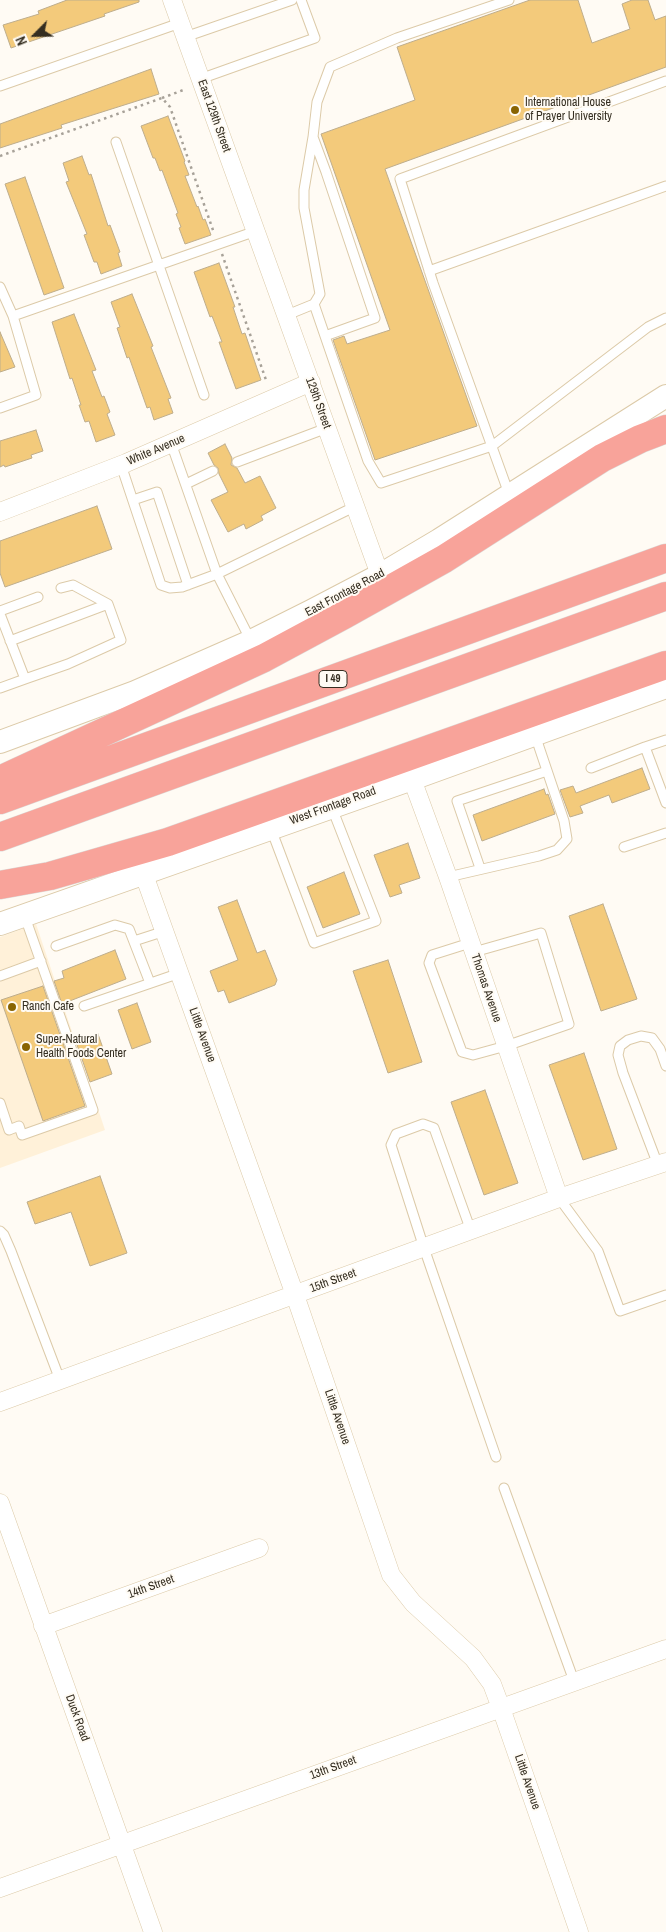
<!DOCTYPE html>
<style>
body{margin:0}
#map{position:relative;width:666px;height:1932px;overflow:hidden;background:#fffbf4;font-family:"Archivo Narrow",sans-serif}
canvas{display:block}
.north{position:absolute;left:10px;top:10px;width:50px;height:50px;-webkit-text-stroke:4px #fffbf4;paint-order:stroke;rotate:247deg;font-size:14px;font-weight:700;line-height:20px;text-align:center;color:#352e21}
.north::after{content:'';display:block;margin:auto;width:18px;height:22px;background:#352e21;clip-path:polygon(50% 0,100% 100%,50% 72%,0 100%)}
</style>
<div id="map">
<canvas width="666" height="1932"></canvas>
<div class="north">N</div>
</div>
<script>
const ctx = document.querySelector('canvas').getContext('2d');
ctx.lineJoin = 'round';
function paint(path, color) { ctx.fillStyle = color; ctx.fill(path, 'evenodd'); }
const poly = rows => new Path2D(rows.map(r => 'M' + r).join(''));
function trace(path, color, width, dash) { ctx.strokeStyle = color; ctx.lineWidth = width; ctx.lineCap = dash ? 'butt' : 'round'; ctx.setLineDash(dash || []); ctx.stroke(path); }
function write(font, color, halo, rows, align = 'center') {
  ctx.font = font + ' "Archivo Narrow",sans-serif'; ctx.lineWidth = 4; ctx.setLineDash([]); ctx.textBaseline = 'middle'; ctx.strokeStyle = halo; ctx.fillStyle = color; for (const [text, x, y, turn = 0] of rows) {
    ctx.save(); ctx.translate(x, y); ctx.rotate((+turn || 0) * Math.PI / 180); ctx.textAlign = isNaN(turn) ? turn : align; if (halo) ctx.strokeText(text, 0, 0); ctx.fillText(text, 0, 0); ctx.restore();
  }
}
paint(poly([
 [36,924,105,1130,0,1168,0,937]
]), '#fff1d9');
const building = poly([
 [67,0,139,0,139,2,104,14,105,16,11,48,3,25,39,14,38,11,67,0],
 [530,0,578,0,592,43,630,29,622,4,632,0,648,0,655,20,666,16,666,67,385,169,477,426,375,460,333,340,344,336,347,344,390,330,321,134,415,100,397,47,530,0],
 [151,69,159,94,61,125,62,128,0,148,0,124,151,69],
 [168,116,185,161,184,162,189,175,185,176,197,207,198,206,203,220,205,219,211,235,185,244,179,228,181,227,176,214,178,213,162,170,160,171,155,158,153,158,141,126,168,116],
 [82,156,89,175,91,174,108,226,110,225,120,252,118,253,122,266,101,274,97,262,94,262,84,235,87,234,66,182,69,181,63,163,82,156],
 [25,177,64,288,44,295,5,184,25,177],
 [219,263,235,307,233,307,242,334,245,333,261,380,236,389,219,342,222,342,212,316,210,317,194,272,219,263],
 [132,294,153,346,151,347,171,398,168,399,173,413,154,420,150,407,147,408,129,357,127,358,117,328,120,327,111,302,132,294],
 [74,314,96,370,92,371,102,397,104,396,110,412,107,414,115,435,96,442,89,421,85,422,79,405,81,405,72,378,70,379,52,322,74,314],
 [0,332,15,367,0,372,0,332],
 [36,430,43,451,31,455,32,458,5,467,4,465,0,467,0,441,36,430],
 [225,444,232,458,231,465,237,468,245,483,260,476,276,508,261,516,263,520,246,529,244,524,228,532,211,500,228,492,219,474,218,468,214,465,208,453,225,444],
 [97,506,112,549,5,587,0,573,0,541,97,506],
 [642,768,650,789,612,803,609,795,580,806,583,813,570,817,560,790,573,786,576,793,642,768],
 [544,789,546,795,548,794,555,814,482,841,473,815,544,789],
 [408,843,420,878,399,885,402,893,390,897,374,855,408,843],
 [344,872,360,914,323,928,307,887,344,872],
 [237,900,257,953,265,950,277,980,275,985,229,1003,224,990,218,992,210,971,238,960,218,907,237,900],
 [603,904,637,999,601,1011,569,916,603,904],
 [115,950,126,979,62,1004,54,981,64,978,62,971,115,950],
 [388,960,422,1062,388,1073,353,971,388,960],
 [43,986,85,1106,43,1121,1,1000,43,986],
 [137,1003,151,1042,132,1049,118,1010,137,1003],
 [98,1034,112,1074,90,1082,76,1042,98,1034],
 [584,1053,617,1149,583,1160,549,1065,584,1053],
 [485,1090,518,1183,484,1195,451,1102,485,1090],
 [100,1176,127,1253,90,1266,71,1212,35,1224,27,1202,100,1176]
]);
paint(building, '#f3ca7b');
trace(building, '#bead8c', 1);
const service = poly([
 [509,0,397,38,330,67,317,102,313,137,326,172,375,318,325,336,368,461,381,483,492,446,648,327,666,318],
 [185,37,292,0],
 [200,79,315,38,301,0],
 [0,86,180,23],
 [313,137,304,190,304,208,320,294,314,304,325,336],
 [116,142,204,395],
 [429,271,666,186],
 [0,287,13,316,36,395,0,408],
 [287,315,314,304],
 [13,316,256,231],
 [171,443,217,574,251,641],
 [237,462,327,428],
 [121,465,161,585,170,588,182,587,217,574,356,506],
 [186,484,213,471],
 [509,494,433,283,400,179,666,81],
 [133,500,157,492,188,585],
 [61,588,73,585,108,604],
 [0,611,38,597],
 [0,614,25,679,0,688],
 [10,641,108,604,121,640,68,664,25,679],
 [666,740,645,747,666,803],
 [591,768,645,747],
 [271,829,314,943,376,921,332,808],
 [624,847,666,833],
 [480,868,457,801,547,771],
 [448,877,539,856,557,850,567,839,564,821,535,735],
 [134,941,165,931],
 [470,943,432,955,429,963,462,1052,473,1055,506,1046,569,1024,541,933,474,952],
 [56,946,115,925,129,929,150,983],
 [0,976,41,961],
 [84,1006,180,973],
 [0,1103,9,1130,19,1126,22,1135,93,1110,25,917],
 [658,1165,623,1073,618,1055,620,1046,628,1040,641,1036,652,1038,660,1049,666,1066],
 [559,1198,598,1251,620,1311,666,1295],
 [0,1231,4,1235,11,1251,60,1380],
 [471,1231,434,1128,423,1124,396,1134,391,1145,424,1248,496,1457],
 [504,1488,574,1681]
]);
const minor = poly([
 [172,0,380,575],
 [0,512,126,463,311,382],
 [412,779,448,877,559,1198],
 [143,872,295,1295,391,1575,413,1603,473,1658,492,1684,501,1708,579,1932],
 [0,1402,559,1198,666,1162],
 [0,1503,153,1932],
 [43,1626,259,1548],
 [0,1888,666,1649]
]);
const tertiary = poly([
 [0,742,135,692,251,641,311,611,380,575,439,540,666,396],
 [0,924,412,779,666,687]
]);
const motorway = poly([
 [0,780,264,658,344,615,444,559,602,458,640,439,666,429],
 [0,800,666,558],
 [0,837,666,596],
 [0,885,50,876,168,842,666,665]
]);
trace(service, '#dccaa8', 11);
trace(minor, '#dccaa8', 19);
trace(tertiary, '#dccaa8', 24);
trace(motorway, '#dbd9d7', 29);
trace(poly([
 [162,98,186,89],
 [0,156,162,98,170,107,214,233],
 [222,254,266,380]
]), '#a7a198', 2.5, [2.5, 4]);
trace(service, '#fff', 9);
trace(minor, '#fff', 18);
trace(tertiary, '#fff', 22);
trace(motorway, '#f8a39a', 28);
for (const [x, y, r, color] of [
 [515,110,5,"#896402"],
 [12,1007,5,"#896402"],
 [26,1047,5,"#896402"]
]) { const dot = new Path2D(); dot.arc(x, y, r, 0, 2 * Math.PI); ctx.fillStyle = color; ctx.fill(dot); trace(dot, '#fffbf4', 2); }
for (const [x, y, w] of [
 [333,679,28]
]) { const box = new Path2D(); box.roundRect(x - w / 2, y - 8.5, w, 17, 4); ctx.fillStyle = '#fffbf4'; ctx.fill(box); trace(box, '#352e21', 1); }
write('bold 11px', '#352e21', null, [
 ["I 49",333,679]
]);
write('12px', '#352e21', '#fffbf4', [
 ["International House",525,103],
 ["of Prayer University",525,117],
 ["Ranch Cafe",22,1007],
 ["Super-Natural",36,1040],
 ["Health Foods Center",36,1054]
], 'left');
write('12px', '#352e21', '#fffbf4', [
 ["East 129th Street",214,116,70],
 ["129th Street",318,403,70],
 ["White Avenue",156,450,-23],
 ["East Frontage Road",345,593,-28],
 ["West Frontage Road",333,806,-20],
 ["Thomas Avenue",486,988,71],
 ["Little Avenue",202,1035,70],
 ["15th Street",333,1281,-20],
 ["Little Avenue",337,1417,71],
 ["14th Street",151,1587,-20],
 ["Duck Road",77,1718,70],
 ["13th Street",333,1768,-20],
 ["Little Avenue",527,1782,71]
]);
</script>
